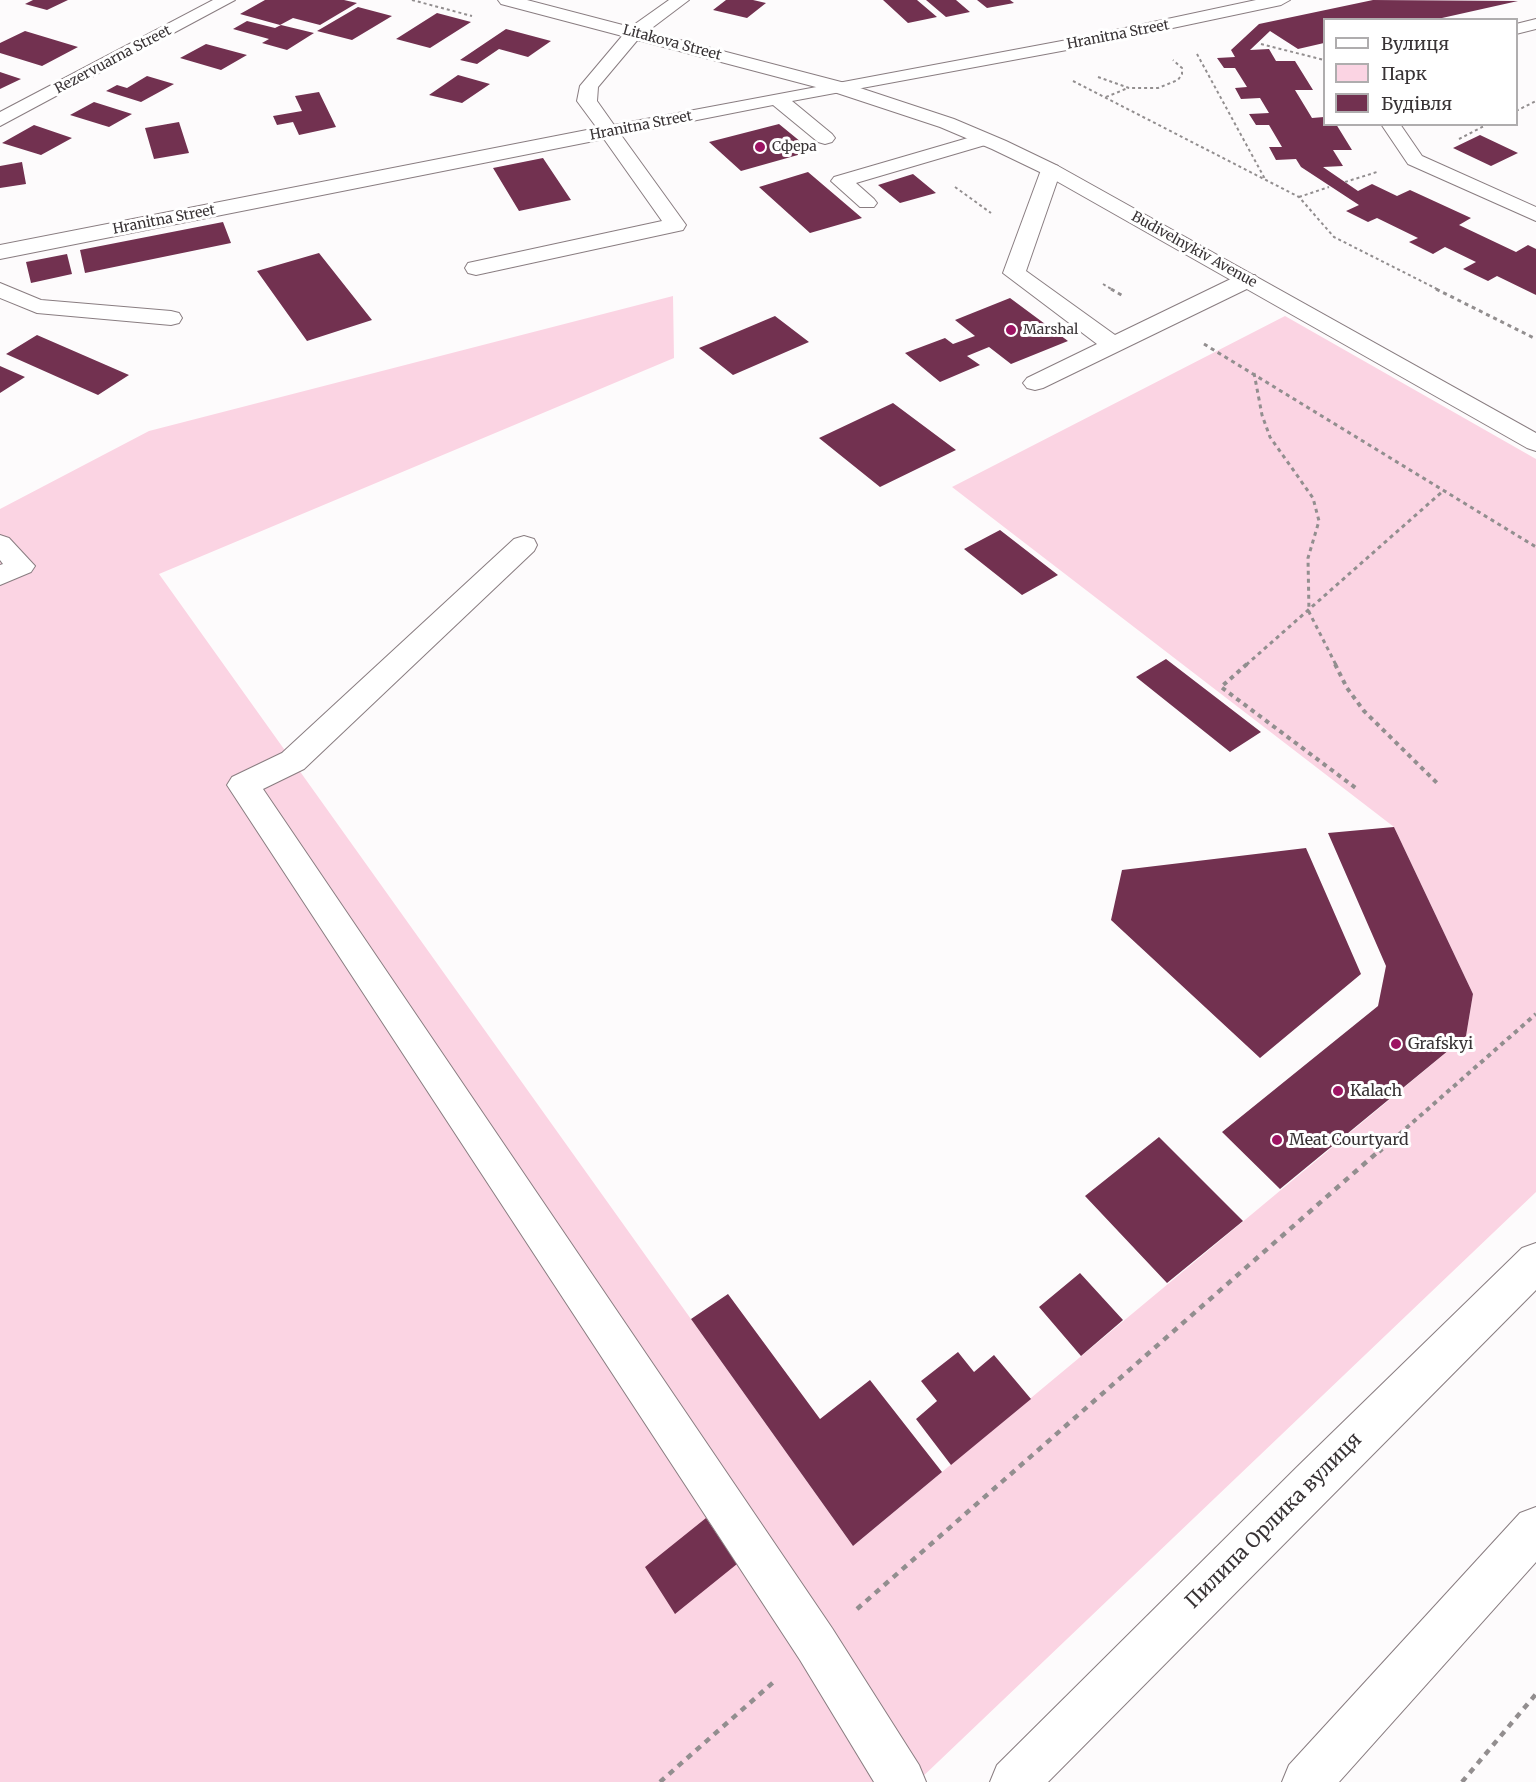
<!DOCTYPE html>
<meta charset="utf-8">
<style>
body{margin:0}
#map{position:relative;width:1536px;height:1782px;overflow:hidden;background:#fdfbfc;font-family:Merriweather,serif}
canvas{display:block}
.legend{position:absolute;left:1323px;top:18px;width:195px;height:108px;box-sizing:border-box;background:#fff;border:2px solid #afadae;margin:0;padding:8px 10px;list-style:none;font-size:18px;color:#383335}
.legend li{display:flex;align-items:center;gap:12px;height:30px}
.legend b{width:30px;border:2px solid #afadae}
</style>
<div id="map">
<canvas width="1536" height="1782"></canvas>
<ul class="legend">
<li><b style="height:8px;background:#fff"></b>Вулиця</li>
<li><b style="height:16px;background:#fbd4e3"></b>Парк</li>
<li><b style="height:16px;background:#723150"></b>Будівля</li>
</ul>
</div>
<script>
const ctx = document.querySelector('canvas').getContext('2d');
ctx.lineJoin = 'round';
function paint(path, color) { ctx.fillStyle = color; ctx.fill(path, 'evenodd'); }
const poly = rows => new Path2D(rows.map(r => 'M' + r).join(''));
function trace(path, color, width, dash) { ctx.strokeStyle = color; ctx.lineWidth = width; ctx.lineCap = dash ? 'butt' : 'round'; ctx.setLineDash(dash || []); ctx.stroke(path); }
function write(font, color, halo, rows, align = 'center') {
  ctx.font = font + ' Merriweather,serif'; ctx.lineWidth = 6; ctx.setLineDash([]); ctx.textBaseline = 'middle'; ctx.strokeStyle = halo; ctx.fillStyle = color; for (const [text, x, y, turn = 0] of rows) {
    ctx.save(); ctx.translate(x, y); ctx.rotate((+turn || 0) * Math.PI / 180); ctx.textAlign = isNaN(turn) ? turn : align; if (halo) ctx.strokeText(text, 0, 0); ctx.fillText(text, 0, 0); ctx.restore();
  }
}
paint(poly([
 [673,296,674,358,159,574,853,1546,1466,1036,1473,994,1394,827,952,487,1285,316,1536,459,1536,1192,917,1782,0,1782,0,509,149,431]
]), '#fbd4e3');
paint(poly([
 [33,0,68,0,47,10,25,4],
 [265,0,344,0,357,3,320,25,293,18,280,25,240,14],
 [726,0,753,0,766,3,747,18,713,10],
 [883,0,917,0,937,17,908,23],
 [926,0,956,0,970,12,946,17],
 [977,0,1010,0,1014,3,987,8],
 [1373,0,1518,1,1433,20,1324,20,1324,43,1298,49,1270,31,1250,50,1269,49,1276,61,1295,61,1313,90,1295,90,1312,118,1324,117,1324,124,1336,124,1352,150,1333,150,1343,166,1323,167,1358,191,1372,184,1397,196,1410,190,1471,218,1459,225,1516,252,1528,245,1536,249,1536,295,1497,276,1488,281,1463,269,1476,262,1445,247,1433,254,1409,242,1418,238,1377,218,1368,222,1346,211,1359,205,1301,167,1296,159,1276,160,1269,147,1282,147,1269,125,1256,125,1249,114,1269,113,1260,98,1241,99,1235,88,1247,87,1235,68,1224,68,1217,58,1235,57,1231,50,1259,24],
 [358,7,392,16,352,40,317,31],
 [437,13,471,22,430,48,396,39],
 [247,21,275,28,281,25,314,33,287,50,262,43,269,39,233,29],
 [506,29,551,41,528,57,499,49,477,64,460,60],
 [25,31,78,47,42,66,0,53,0,43],
 [206,44,247,55,221,70,180,58],
 [0,72,21,79,0,89],
 [458,75,490,84,462,103,429,95],
 [147,76,174,84,141,102,106,91,117,85,127,88],
 [319,92,336,127,299,135,293,122,277,125,273,116,302,111,295,96],
 [94,102,132,114,109,127,70,115],
 [179,122,189,153,154,159,145,128],
 [779,124,812,151,741,171,709,142],
 [34,125,72,138,41,155,2,143],
 [1480,135,1518,153,1491,166,1453,148],
 [543,158,571,200,519,211,493,168],
 [22,162,26,184,0,188,0,166],
 [808,172,862,218,810,233,759,187],
 [913,174,936,193,900,203,878,185],
 [223,222,231,243,85,273,80,250],
 [319,253,372,320,307,341,257,271],
 [67,254,72,274,31,283,26,262],
 [1010,298,1068,341,1011,364,989,347,967,356,980,365,940,382,905,353,945,338,953,344,975,336,955,320],
 [775,316,809,342,733,375,699,348],
 [37,335,129,375,98,395,6,354],
 [0,366,25,377,0,393],
 [893,403,956,450,880,487,819,438],
 [1000,530,1058,575,1022,595,964,549],
 [1166,659,1261,732,1230,752,1136,677],
 [1394,827,1473,994,1466,1036,1280,1189,1222,1132,1378,1006,1386,966,1328,833],
 [1306,848,1361,974,1260,1058,1111,920,1122,870],
 [1159,1137,1243,1221,1167,1283,1085,1196],
 [1080,1273,1123,1320,1081,1356,1039,1307],
 [728,1294,820,1419,870,1380,942,1472,853,1546,691,1319],
 [958,1352,974,1372,994,1355,1031,1399,951,1465,916,1419,937,1401,921,1381],
 [706,1518,737,1564,675,1614,645,1567]
]), '#723150');
const minor = poly([
 [213,0,235,0,0,126,0,112,213,0],
 [669,0,689,0,640,37,598,87,597,101,614,125,1083,37,1256,0,1290,0,1281,5,1083,47,792,101,832,134,835,138,832,142,825,144,818,142,773,105,621,135,686,225,683,230,476,275,468,273,465,268,468,263,662,221,604,139,0,259,0,245,597,128,577,101,580,86,628,29,669,0],
 [1536,19,1536,29,1516,34,1516,24,1536,19],
 [1381,124,1400,124,1422,156,1536,207,1536,221,1408,164,1381,124],
 [985,133,995,139,992,143,856,183,874,199,877,203,874,207,860,207,831,181,834,177,985,133],
 [1051,164,1058,166,1061,170,1026,271,1115,335,1239,275,1255,275,1258,280,1255,285,1043,388,1035,390,1027,388,1023,383,1027,378,1097,344,1003,273,1041,170,1044,166,1051,164],
 [0,283,41,300,171,311,179,313,182,318,179,323,171,325,37,313,0,298,0,283],
 [0,535,9,538,35,566,31,572,0,585,0,565,3,564,0,560,0,535],
 [524,536,534,539,537,545,534,551,304,769,263,789,832,1628,919,1765,926,1782,874,1782,800,1660,227,785,232,777,282,753,514,539,524,536],
 [1536,1243,1536,1290,1048,1782,990,1782,997,1765,1298,1466,1522,1248,1536,1243],
 [1536,1507,1536,1562,1339,1782,1282,1782,1289,1765,1520,1513,1536,1507]
]);
const major = poly([
 [498,0,527,0,845,83,954,119,1006,141,1058,166,1536,433,1536,451,1527,448,1044,174,992,149,940,127,831,91,501,4,498,0]
]);
trace(minor, '#897d81', 2);
trace(major, '#897d81', 2);
trace(poly([
 [412,0,472,16],
 [1261,44,1324,60],
 [1197,54,1265,179],
 [1098,77,1129,88,1158,88,1178,80,1182,74,1182,68,1173,60],
 [1073,81,1299,197,1334,237,1439,290],
 [1106,97,1128,88],
 [1516,111,1536,101],
 [1459,139,1488,124],
 [1345,182,1377,172],
 [955,187,991,213],
 [1299,197,1329,187],
 [1103,284,1113,290]
]), '#928e8f', 2, [3, 3]);
trace(poly([
 [1111,289,1123,296],
 [1436,289,1536,339],
 [1204,344,1536,547],
 [1254,373,1262,415,1270,437,1313,498,1319,521,1308,558,1309,612,1336,665],
 [1246,665,1443,491]
]), '#928e8f', 3, [4, 4]);
trace(poly([
 [1247,664,1221,687,1357,789],
 [1335,664,1347,688,1364,711,1437,783],
 [1379,1152,1536,1014]
]), '#928e8f', 4, [4.5, 4.5]);
trace(poly([
 [857,1609,1380,1150],
 [660,1782,777,1679],
 [1462,1782,1536,1694]
]), '#928e8f', 4.5, [6, 6]);
paint(minor, '#fff');
paint(major, '#fff');
for (const [x, y, r, color] of [
 [760,147,6,"#9d1362"],
 [1011,330,6,"#9d1362"],
 [1396,1044,6,"#9d1362"],
 [1338,1091,6,"#9d1362"],
 [1277,1140,6,"#9d1362"]
]) { const dot = new Path2D(); dot.arc(x, y, r, 0, 2 * Math.PI); ctx.fillStyle = color; ctx.fill(dot); trace(dot, '#fff', 2); }
write('14px', '#383335', '#fff', [
 ["Hranitna Street",1118,35,-11],
 ["Litakova Street",672,43,15],
 ["Rezervuarna Street",113,60,-28],
 ["Hranitna Street",641,126,-11],
 ["Hranitna Street",164,220,-11],
 ["Budivelnykiv Avenue",1194,250,29]
]);
write('14px', '#383335', '#fff', [
 ["Сфера",772,147],
 ["Marshal",1023,330]
], 'left');
write('16px', '#383335', '#fff', [
 ["Grafskyi",1408,1044],
 ["Kalach",1350,1091],
 ["Meat Courtyard",1289,1140]
], 'left');
write('20px', '#383335', '#fff', [
 ["Пилипа Орлика вулиця",1274,1521,-45]
]);
</script>
